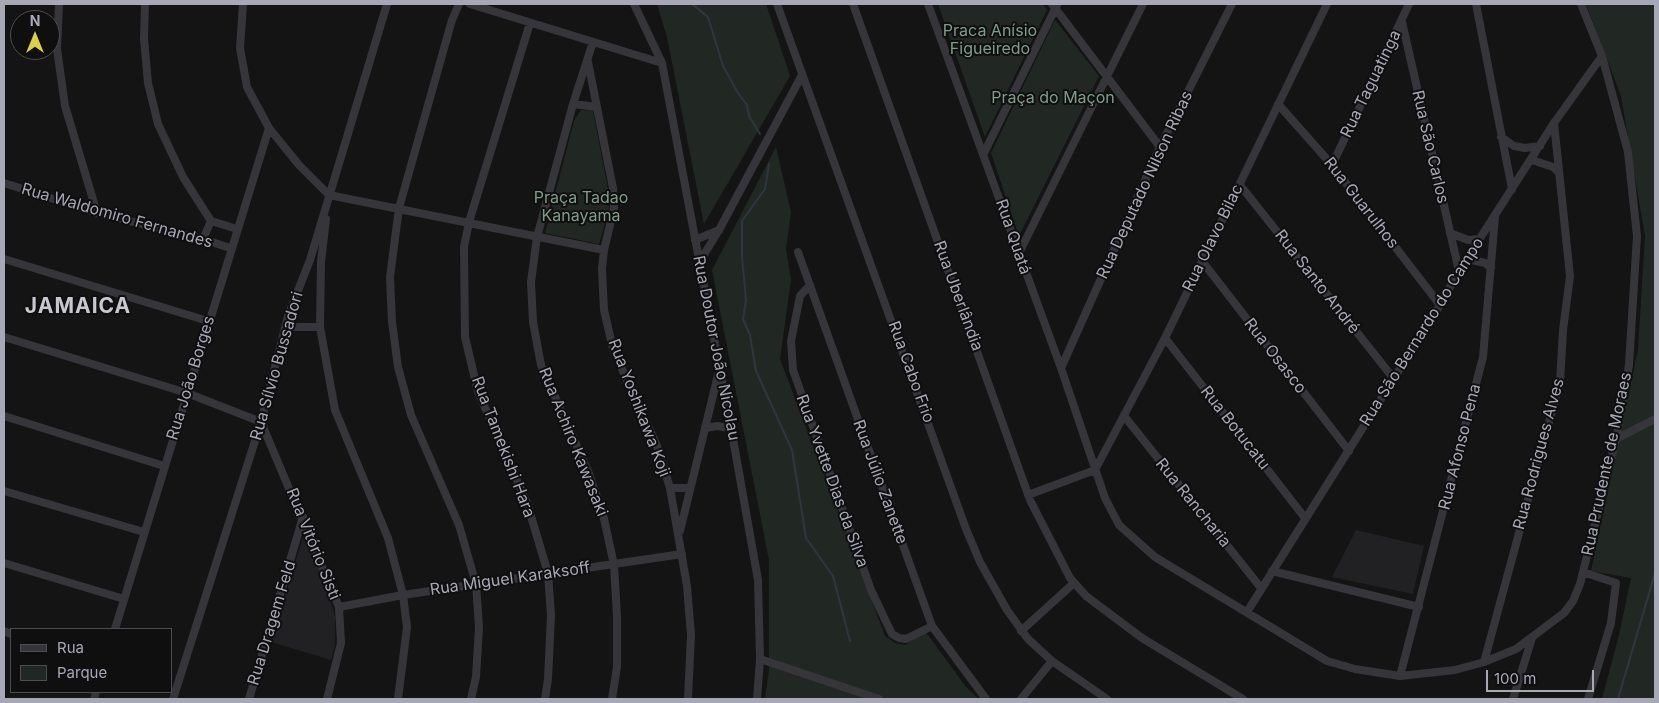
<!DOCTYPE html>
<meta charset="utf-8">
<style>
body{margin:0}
#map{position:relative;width:1659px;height:703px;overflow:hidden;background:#141415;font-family:Inter,sans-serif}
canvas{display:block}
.frame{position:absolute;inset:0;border:5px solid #a7a8b4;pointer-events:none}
.legend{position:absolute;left:10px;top:628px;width:162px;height:65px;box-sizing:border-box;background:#0f0f10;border:1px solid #4c4c52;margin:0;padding:6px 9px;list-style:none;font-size:15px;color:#a7a8b4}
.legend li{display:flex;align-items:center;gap:10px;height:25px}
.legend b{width:25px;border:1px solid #4c4c52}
.north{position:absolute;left:10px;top:10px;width:50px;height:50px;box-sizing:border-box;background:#0f0f10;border:1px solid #4c4c52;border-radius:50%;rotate:0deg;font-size:14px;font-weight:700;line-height:20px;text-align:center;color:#a7a8b4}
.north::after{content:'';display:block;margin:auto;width:18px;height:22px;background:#dbd146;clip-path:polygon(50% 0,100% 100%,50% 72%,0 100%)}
.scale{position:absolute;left:1486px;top:670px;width:108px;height:22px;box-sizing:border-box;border:2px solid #a7a8b4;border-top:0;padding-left:6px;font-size:15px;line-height:18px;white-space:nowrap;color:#a7a8b4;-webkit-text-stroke:4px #0f0f10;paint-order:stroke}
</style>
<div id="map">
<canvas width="1659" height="703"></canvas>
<div class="frame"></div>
<ul class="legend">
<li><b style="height:6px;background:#36353a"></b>Rua</li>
<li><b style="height:14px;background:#212824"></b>Parque</li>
</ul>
<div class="north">N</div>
<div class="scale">100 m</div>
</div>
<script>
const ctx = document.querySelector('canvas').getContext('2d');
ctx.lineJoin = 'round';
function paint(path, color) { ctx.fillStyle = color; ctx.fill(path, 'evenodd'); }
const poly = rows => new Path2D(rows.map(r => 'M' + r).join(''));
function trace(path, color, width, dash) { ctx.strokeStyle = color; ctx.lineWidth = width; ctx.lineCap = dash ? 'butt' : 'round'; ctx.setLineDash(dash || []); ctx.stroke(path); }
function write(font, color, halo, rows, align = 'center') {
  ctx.font = font + ' Inter,sans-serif'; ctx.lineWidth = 4; ctx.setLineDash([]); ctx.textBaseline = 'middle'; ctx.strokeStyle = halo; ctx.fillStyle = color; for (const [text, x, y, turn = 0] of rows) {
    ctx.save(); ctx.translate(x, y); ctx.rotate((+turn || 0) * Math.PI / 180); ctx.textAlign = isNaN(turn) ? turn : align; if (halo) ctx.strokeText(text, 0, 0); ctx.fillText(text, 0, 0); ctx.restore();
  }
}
paint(poly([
 [1356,530,1424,546,1413,594,1332,577],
 [303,537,305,537,326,585,335,616,335,645,331,660,271,642]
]), '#212022');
paint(poly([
 [657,4,766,4,790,76,704,224,667,37],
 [938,4,1043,4,1047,10,985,137],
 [1586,4,1655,4,1655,699,1602,699,1619,635,1631,578,1591,571,1638,350,1645,236,1621,96],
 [1055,20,1099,76,1019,236,991,153],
 [581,110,593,111,608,189,609,209,599,244,545,233,574,121],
 [776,147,791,212,786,249,791,280,780,359,885,636,895,643,905,645,925,631,966,687,979,699,765,699,769,670,769,560,712,270]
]), '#212824');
trace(poly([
 [692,4,708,17,723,66,738,93,747,105,749,116,760,134],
 [769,164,765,189,742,221,742,257,746,300,743,319,750,335,756,371,792,450,806,538,833,576,850,641],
 [1618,699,1655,573]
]), '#31353e', 2);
trace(poly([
 [59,4,57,49,65,106,97,213],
 [145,4,144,39,148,83,158,124,183,177,211,221,237,229],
 [243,4,240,48,247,87,269,128,299,165,329,195],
 [459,4,452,20,399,208,390,277,392,322,398,367,411,415,459,525,476,584,479,627,476,677,471,699],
 [470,4,662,63],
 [634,4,662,63,735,450,758,580,760,659,757,699],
 [777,4,966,529,980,562,1007,610,1028,639,1052,661,1107,699],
 [853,4,1030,500,1070,578,1086,596,1142,638,1243,699],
 [928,4,1061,368,1105,498,1119,525,1155,557,1327,661,1355,669,1400,676,1455,670,1484,662,1516,649,1564,613,1573,601,1580,584,1616,439,1629,365,1637,236,1628,152,1602,56,1581,4],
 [1052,4,1160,147],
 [1476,4,1512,189],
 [1402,22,1459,271],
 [530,23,469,222,464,247,465,337,478,392,527,503,548,573,551,615,548,679,545,699],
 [593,42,573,104,537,237,531,282,533,322,541,365,588,471,603,514,614,565,617,616,617,667,612,699],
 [588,62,613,188,614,208,604,250,602,269,604,310,613,349,657,446,670,488,687,586,691,635,688,699],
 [573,104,597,107],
 [1278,104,1332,165,1440,305],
 [1501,137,1514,146,1525,148,1540,146],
 [984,153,1057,5],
 [1532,160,1553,167,1559,173],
 [1332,165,1409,4],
 [4,183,97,213,203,239,230,248],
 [1240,185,1394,379],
 [329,195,604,250],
 [326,219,321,262,320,327,335,410,388,538,403,595,407,627,398,699],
 [1450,233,1468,240,1479,239],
 [203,239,211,221],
 [695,240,719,230],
 [798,252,932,626,986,699],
 [1018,255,1143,4],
 [4,259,208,321],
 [1467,259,1485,263,1491,268],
 [700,261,719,230,802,75],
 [1202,261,1349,451],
 [810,285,800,296,791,341,793,370,871,590,892,634,899,638,906,639,932,626],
 [286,327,320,327],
 [4,337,187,393,261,422,339,607,341,643,327,699],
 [1165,338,1305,518],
 [1061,368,1160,147,1232,4],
 [4,416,164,466],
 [1125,417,1261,588],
 [705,428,717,426,730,428],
 [1616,439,1655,419],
 [1095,470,1165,338,1327,4],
 [670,488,690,488],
 [4,491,144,532],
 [1028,495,1095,470],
 [680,531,718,375],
 [4,563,124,599],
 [1272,571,1419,607],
 [1583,572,1616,583,1611,623,1588,699],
 [339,607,403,595,682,554],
 [1247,612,1440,305,1459,271,1554,123,1602,56],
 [115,629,269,128],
 [4,631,11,634],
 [1021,631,1074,583],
 [760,659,879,699],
 [1484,662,1560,382,1563,330,1570,276,1554,123],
 [1400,676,1483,357,1495,217],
 [94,699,96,692],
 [173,699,261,422,288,316,310,260,387,4],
 [249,699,303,517],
 [1021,699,1052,661],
 [1513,699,1532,638]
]), '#36353a', 8);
write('16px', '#809d8a', '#0f0f10', [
 ["Praca Anísio",990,31],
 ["Figueiredo",990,49],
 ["Praça do Maçon",1053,98],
 ["Praça Tadao",581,198],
 ["Kanayama",581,216]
]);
write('16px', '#a7a8b4', '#0f0f10', [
 ["Rua Taguatinga",1371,84,-64],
 ["Rua São Carlos",1430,147,77],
 ["Rua Deputado Nilson Ribas",1145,185,-65],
 ["Rua Guarulhos",1361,203,52],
 ["Rua Waldomiro Fernandes",117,216,16],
 ["Rua Quatá",1013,237,71],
 ["Rua Olavo Bilac",1213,238,-64],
 ["Rua Santo André",1317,282,52],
 ["Rua Uberlândia",958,296,70],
 ["Rua São Bernardo do Campo",1422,332,-58],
 ["Rua Doutor João Nicolau",716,348,79],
 ["Rua Osasco",1275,356,52],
 ["Rua Sílvio Bussadori",277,366,-74],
 ["Rua Cabo Frio",911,372,70],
 ["Rua João Borges",191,378,-73],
 ["Rua Yoshikawa Koji",639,408,69],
 ["Rua Botucatu",1235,428,52],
 ["Rua Achiro Kawasaki",573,442,68],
 ["Rua Tamekishi Hara",503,447,69],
 ["Rua Afonso Pena",1460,447,-76],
 ["Rua Rodrigues Alves",1539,454,-75],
 ["Rua Prudente de Moraes",1607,464,-78],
 ["Rua Yvette Dias da Silva",832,481,70],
 ["Rua Júlio Zanette",880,482,70],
 ["Rua Rancharia",1193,503,51],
 ["Rua Vitório Sisti",313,544,68],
 ["Rua Miguel Karaksoff",510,579,-8],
 ["Rua Dragem Feld",272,623,-73]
]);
ctx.letterSpacing = '1px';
write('bold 21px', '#c8c8d0', '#0f0f10', [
 ["JAMAICA",78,307]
]);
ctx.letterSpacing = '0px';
</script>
